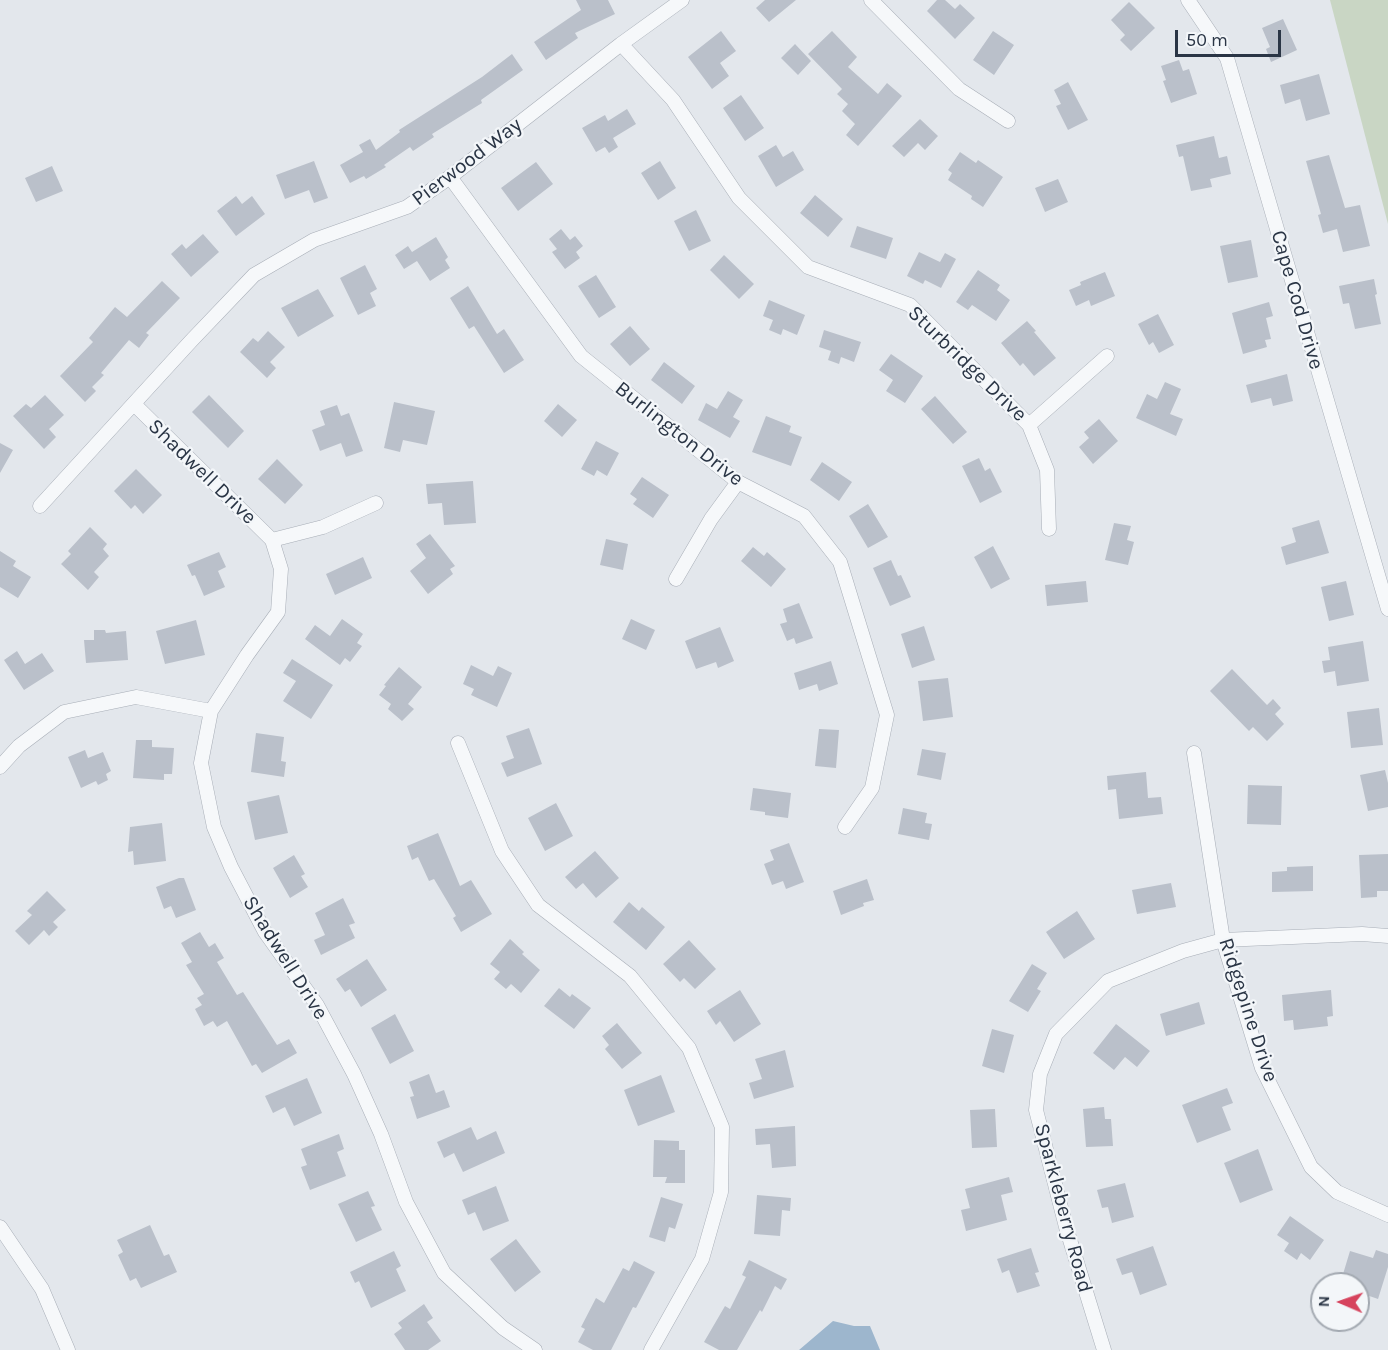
<!DOCTYPE html>
<style>
body{margin:0}
#map{position:relative;width:1388px;height:1350px;overflow:hidden;background:#e3e7ec;font-family:Karla,sans-serif}
canvas{display:block}
.north{position:absolute;left:1310px;top:1272px;width:60px;height:60px;box-sizing:border-box;background:#f3f6f9;border:2px solid #a3a9b1;border-radius:50%;rotate:272deg;font-size:16px;font-weight:700;line-height:24px;text-align:center;color:#2a3545}
.north::after{content:'';display:block;margin:auto;width:21px;height:27px;background:#d6435d;clip-path:polygon(50% 0,100% 100%,50% 72%,0 100%)}
.scale{position:absolute;left:1175px;top:30px;width:106px;height:27px;box-sizing:border-box;border:3px solid #2a3545;border-top:0;padding-left:8px;font-size:18px;line-height:21px;white-space:nowrap;color:#2a3545;-webkit-text-stroke:4px #f3f6f9;paint-order:stroke}
</style>
<div id="map">
<canvas width="1388" height="1350"></canvas>
<div class="north">N</div>
<div class="scale">50 m</div>
</div>
<script>
const ctx = document.querySelector('canvas').getContext('2d');
ctx.lineJoin = 'round';
function paint(path, color) { ctx.fillStyle = color; ctx.fill(path, 'evenodd'); }
const poly = rows => new Path2D(rows.map(r => 'M' + r).join(''));
function trace(path, color, width, dash) { ctx.strokeStyle = color; ctx.lineWidth = width; ctx.lineCap = dash ? 'butt' : 'round'; ctx.setLineDash(dash || []); ctx.stroke(path); }
function write(font, color, halo, rows, align = 'center') {
  ctx.font = font + ' Karla,sans-serif'; ctx.lineWidth = 4.5; ctx.setLineDash([]); ctx.textBaseline = 'middle'; ctx.strokeStyle = halo; ctx.fillStyle = color; for (const [text, x, y, turn = 0] of rows) {
    ctx.save(); ctx.translate(x, y); ctx.rotate((+turn || 0) * Math.PI / 180); ctx.textAlign = isNaN(turn) ? turn : align; if (halo) ctx.strokeText(text, 0, 0); ctx.fillText(text, 0, 0); ctx.restore();
  }
}
paint(poly([
 [1330,0,1388,0,1388,224]
]), '#c9d6c4');
paint(poly([
 [833,1321,854,1326,870,1326,880,1350,799,1350]
]), '#9db6cd');
paint(poly([
 [576,0,608,0,615,14,575,33,578,38,546,60,534,42,581,10],
 [765,0,796,0,769,22,756,8],
 [937,0,945,0,955,9,960,4,975,18,955,39,927,11],
 [1129,2,1155,28,1131,51,1120,40,1125,35,1111,20],
 [1283,19,1297,50,1271,62,1266,49,1270,47,1262,28],
 [721,31,736,51,720,63,729,76,712,89,688,57],
 [832,31,857,57,848,67,878,94,887,83,902,96,858,146,846,135,855,124,842,111,848,104,837,94,842,89,808,54],
 [993,31,1014,45,994,75,973,60],
 [795,44,811,61,798,75,781,58],
 [512,54,523,70,481,100,482,103,432,134,434,137,413,151,410,147,384,165,386,167,366,179,364,176,350,183,340,165,363,152,359,145,370,139,376,150,400,132,399,130,482,77],
 [1179,60,1183,71,1189,69,1197,94,1171,103,1163,81,1166,80,1161,66],
 [1319,74,1330,114,1306,121,1300,99,1285,104,1280,85],
 [1068,82,1088,120,1068,130,1056,106,1061,104,1054,90],
 [741,95,764,128,745,141,723,108],
 [627,109,636,124,613,138,618,147,609,153,605,147,596,152,582,128,605,115,608,121],
 [920,119,938,136,925,150,918,143,904,157,892,146],
 [1214,136,1219,158,1227,156,1231,174,1210,179,1212,187,1191,191,1183,156,1179,157,1176,145],
 [776,145,783,157,793,151,804,170,776,187,758,156],
 [960,152,976,163,978,160,1003,177,983,207,971,199,972,196,948,180,952,173,948,170],
 [1329,155,1345,208,1360,205,1370,246,1343,252,1337,229,1323,233,1318,215,1321,214,1306,161],
 [314,161,328,198,314,203,309,190,285,199,276,175],
 [660,161,676,188,658,200,641,173],
 [536,162,553,184,518,211,501,188],
 [52,166,63,191,36,202,25,178],
 [1058,179,1068,202,1045,212,1035,188],
 [815,195,843,219,828,237,800,213],
 [236,196,242,204,252,196,265,214,236,236,217,211],
 [696,210,711,241,689,251,674,221],
 [857,226,893,238,886,259,850,247],
 [561,229,570,240,575,236,583,246,576,252,580,258,565,269,552,252,557,249,549,239],
 [203,234,219,252,191,277,171,254,182,244,186,249],
 [436,237,448,257,445,260,450,268,430,281,417,261,404,269,395,255,408,246,412,252],
 [1251,240,1258,277,1228,283,1220,246],
 [919,252,940,262,945,253,956,259,941,288,925,280,923,284,907,276],
 [724,255,754,284,739,299,710,270],
 [365,265,377,289,370,293,376,306,358,315,340,278],
 [978,270,1000,285,997,290,1010,300,996,321,972,305,968,310,956,302],
 [1105,272,1115,296,1091,306,1089,300,1076,306,1069,290,1081,285,1080,282],
 [596,275,616,307,599,318,578,286],
 [1374,279,1377,294,1375,295,1381,324,1355,329,1349,303,1343,304,1339,286],
 [162,281,180,298,146,333,149,335,139,348,129,340,101,373,104,375,92,387,96,391,85,402,60,376,93,342,89,338,115,307,127,317],
 [468,286,497,334,504,329,524,360,504,373,474,326,469,329,450,298],
 [318,289,334,316,298,337,281,308],
 [769,300,805,315,797,335,783,329,781,335,769,330,773,320,763,316],
 [1269,302,1273,316,1266,318,1271,339,1265,340,1267,347,1243,354,1232,313],
 [1158,314,1174,345,1159,353,1153,342,1149,345,1138,324],
 [1027,321,1036,331,1034,332,1056,358,1034,376,1023,363,1020,366,1001,343],
 [630,326,650,349,630,366,610,344],
 [824,330,861,342,854,362,841,357,839,364,828,360,831,351,819,347],
 [268,331,285,347,270,362,276,368,267,378,240,352,253,338,258,342],
 [891,354,923,376,905,403,886,391,893,380,879,370],
 [664,362,695,386,682,404,651,380],
 [1287,374,1293,401,1273,406,1271,398,1251,403,1246,385],
 [1165,382,1181,389,1170,414,1183,419,1176,436,1136,418,1147,394,1157,399],
 [728,391,743,400,733,417,740,421,730,438,698,420,706,403,717,409],
 [45,395,64,415,49,429,56,437,44,449,13,416,26,404,31,408],
 [209,395,244,431,228,448,192,412],
 [935,396,967,432,953,444,921,409],
 [394,402,435,411,427,445,403,440,400,452,384,448],
 [558,404,577,420,562,437,544,421],
 [337,405,341,416,349,413,363,451,346,457,341,443,320,451,312,430,325,425,320,411],
 [766,416,791,426,789,432,802,437,791,466,752,452],
 [1099,419,1118,441,1093,464,1079,447,1089,438,1084,432],
 [596,441,619,453,607,476,597,470,594,476,581,469],
 [0,443,13,450,0,473],
 [979,458,985,471,990,468,1002,492,980,503,962,466],
 [277,459,303,485,285,504,258,479],
 [822,462,852,482,839,501,810,480],
 [136,469,162,495,143,514,135,505,131,509,114,491],
 [642,477,669,495,653,518,633,504,637,499,630,494],
 [473,481,476,523,444,525,442,503,428,504,426,484],
 [868,504,888,537,868,548,849,516],
 [1319,520,1329,553,1286,565,1281,547,1296,542,1292,528],
 [1114,523,1131,526,1127,540,1134,542,1128,565,1105,560],
 [90,527,107,544,103,549,109,556,94,572,99,577,88,590,61,564,71,554,68,551],
 [430,534,455,566,450,569,453,574,428,594,410,571,426,558,416,544],
 [606,539,628,544,623,570,600,565],
 [993,546,1010,579,991,589,974,557],
 [753,547,764,556,767,552,786,569,771,587,741,561],
 [0,551,16,561,13,566,31,577,18,598,0,587],
 [219,552,226,567,218,571,225,587,204,596,195,575,192,576,187,565],
 [363,557,372,578,335,595,326,574],
 [891,560,898,576,901,575,911,597,890,606,873,568],
 [1086,581,1088,602,1047,606,1045,585],
 [1346,581,1354,615,1329,621,1321,587],
 [799,603,813,638,796,644,794,638,787,641,780,624,787,622,783,609],
 [342,619,363,634,357,643,362,646,350,662,345,658,340,665,305,639,315,625,330,636],
 [631,619,655,630,646,650,622,639],
 [196,620,205,655,165,664,156,631],
 [924,626,935,660,912,668,901,634],
 [720,627,734,661,718,668,716,662,696,669,685,641],
 [94,630,105,630,106,633,126,631,128,660,86,663,84,640,94,640],
 [1363,641,1369,681,1337,686,1335,671,1324,673,1322,661,1330,660,1328,647],
 [17,651,25,664,42,653,54,671,24,690,4,660],
 [292,659,333,685,311,719,283,701,296,681,283,673],
 [831,661,838,684,819,691,817,684,799,690,794,673],
 [471,665,493,676,498,666,512,673,497,707,471,695,474,689,463,684],
 [399,667,422,687,408,704,414,709,402,721,388,709,391,704,379,695,386,686,384,685],
 [1232,669,1267,705,1273,699,1281,708,1275,714,1284,724,1267,741,1253,727,1249,731,1210,691],
 [948,678,953,717,923,721,918,681],
 [1379,708,1383,745,1351,748,1347,712],
 [529,728,542,764,507,777,501,763,514,758,506,736],
 [819,729,839,730,836,768,815,766],
 [256,733,284,737,281,761,286,762,284,777,251,772],
 [136,740,152,740,152,747,174,748,172,774,164,774,164,780,133,778],
 [922,749,946,753,941,780,917,775],
 [85,750,88,758,103,752,111,771,106,774,108,780,98,785,96,781,81,788,68,757],
 [1385,770,1388,783,1388,807,1368,811,1360,775],
 [1146,772,1148,798,1161,797,1163,814,1119,819,1116,789,1108,790,1107,776],
 [1248,785,1282,786,1281,825,1247,824],
 [753,788,791,793,788,818,765,815,765,812,750,810],
 [279,795,288,833,255,840,247,802],
 [556,803,573,836,545,851,528,818],
 [903,808,927,813,925,823,932,824,929,840,898,834],
 [162,823,166,861,134,865,133,851,128,852,130,827],
 [438,833,460,886,471,880,492,914,461,932,453,918,456,916,434,879,429,881,418,857,412,860,407,846],
 [789,843,804,882,786,889,783,881,772,885,764,864,774,860,770,850],
 [595,851,619,878,596,898,583,883,576,889,565,877],
 [1388,854,1388,891,1377,891,1377,897,1361,898,1359,855],
 [294,855,305,874,301,876,308,887,290,898,273,868],
 [1313,866,1313,891,1272,892,1272,872,1287,871,1287,867],
 [179,878,184,878,196,910,176,918,171,906,164,909,156,887],
 [867,879,874,900,863,903,864,906,841,915,833,891],
 [1171,883,1176,907,1137,914,1132,890],
 [47,891,66,910,53,922,58,927,49,936,44,930,29,945,15,931,32,915,27,911],
 [343,898,355,923,349,925,355,938,321,955,314,940,325,935,315,913],
 [629,902,639,911,642,907,665,927,646,950,613,922],
 [1077,911,1095,939,1064,959,1046,932],
 [200,932,209,947,215,943,224,958,217,962,237,995,243,992,277,1045,289,1039,297,1053,262,1073,256,1064,252,1066,227,1021,217,1027,213,1021,204,1026,195,1009,202,1005,197,998,204,994,186,965,192,962,181,943],
 [510,939,524,952,522,954,540,970,521,993,511,984,506,989,494,979,500,972,490,964],
 [689,940,716,969,695,989,684,978,680,982,663,964],
 [367,959,387,990,361,1007,350,989,345,992,336,979],
 [1032,964,1047,973,1037,989,1041,991,1028,1012,1009,1001],
 [559,988,570,997,572,994,591,1008,574,1029,544,1006],
 [740,990,761,1024,734,1042,720,1021,716,1025,707,1011],
 [1331,990,1333,1016,1327,1017,1328,1026,1294,1030,1293,1020,1284,1021,1282,995],
 [1199,1002,1205,1024,1166,1036,1160,1014],
 [395,1014,414,1051,390,1064,371,1028],
 [617,1023,642,1053,622,1069,605,1049,609,1045,602,1036],
 [1116,1024,1150,1051,1137,1067,1125,1057,1114,1070,1093,1053],
 [992,1029,1014,1035,1004,1073,982,1066],
 [785,1050,794,1087,754,1099,749,1083,762,1079,755,1059],
 [429,1074,436,1093,444,1090,450,1107,417,1119,410,1097,414,1096,409,1082],
 [661,1075,675,1112,638,1126,624,1090],
 [307,1078,322,1113,294,1126,285,1107,273,1113,265,1096],
 [1227,1088,1233,1103,1222,1107,1231,1130,1197,1143,1182,1105],
 [1104,1107,1105,1119,1111,1119,1113,1146,1086,1147,1083,1109],
 [995,1109,997,1147,972,1148,970,1110],
 [795,1126,796,1166,772,1168,770,1144,756,1145,755,1129],
 [471,1127,477,1140,496,1131,505,1153,463,1172,454,1153,444,1158,437,1142],
 [339,1134,344,1149,337,1152,346,1176,310,1190,301,1167,307,1165,301,1149],
 [654,1140,679,1141,679,1150,685,1150,685,1183,665,1183,667,1177,653,1177],
 [1258,1149,1273,1190,1240,1203,1224,1163],
 [1009,1177,1013,1192,1001,1195,1007,1220,966,1231,961,1210,970,1208,965,1189],
 [1125,1183,1134,1217,1112,1223,1108,1207,1102,1208,1097,1190],
 [496,1186,509,1221,483,1231,475,1212,468,1215,462,1200],
 [368,1191,375,1206,371,1207,382,1230,356,1242,338,1204],
 [757,1195,791,1198,790,1211,782,1210,780,1236,754,1234],
 [661,1197,683,1204,675,1229,669,1227,665,1242,649,1237],
 [1290,1216,1324,1240,1310,1260,1301,1253,1297,1260,1284,1251,1289,1243,1277,1235],
 [150,1225,164,1256,169,1254,177,1272,141,1288,136,1278,130,1281,118,1255,123,1252,117,1240],
 [516,1239,541,1272,515,1292,490,1259],
 [1153,1246,1167,1285,1140,1295,1132,1272,1122,1275,1116,1259],
 [1031,1248,1039,1272,1035,1273,1040,1286,1017,1293,1009,1270,1002,1273,997,1259],
 [1376,1250,1388,1254,1388,1267,1378,1299,1358,1292,1361,1284,1340,1284,1350,1251,1373,1258],
 [394,1251,401,1266,396,1269,406,1291,371,1308,359,1281,355,1283,350,1272],
 [749,1260,787,1279,781,1290,775,1286,762,1312,760,1310,737,1350,719,1350,704,1342,725,1306,730,1309,746,1277,742,1275],
 [634,1261,655,1272,636,1308,633,1307,611,1350,593,1350,578,1342,585,1329,581,1327,596,1298,604,1303,623,1268,629,1271],
 [424,1304,433,1318,427,1322,441,1341,428,1350,405,1350,394,1334,402,1328,398,1323]
]), '#bac0ca');
const minor = poly([
 [871,0,959,89,1008,121],
 [1188,0,1227,58,1388,609],
 [621,44,673,100,739,198,808,267,910,305,1029,425,1047,470,1049,529],
 [450,177,581,356,738,482,804,516,840,562,887,715,872,788,845,827],
 [134,404,272,540,281,569,278,612,247,655,211,711,201,763,214,827,231,867,265,932,317,1005,354,1074,381,1134,406,1202,444,1273,503,1328,535,1350],
 [1029,425,1107,356],
 [40,506,191,341,254,275,314,240,407,207,450,177,621,44,682,0],
 [272,540,323,527,376,503],
 [676,579,711,519,738,482],
 [458,743,502,851,538,905,630,976,689,1048,722,1127,721,1192,702,1259,651,1350],
 [1194,753,1223,940,1262,1068,1311,1167,1337,1192,1388,1215],
 [0,767,19,746,64,712,136,697,211,711],
 [0,1227,42,1289,68,1350],
 [1104,1350,1066,1227,1036,1110,1040,1074,1056,1034,1108,981,1183,951,1223,940,1362,934,1388,936]
]);
trace(minor, '#a8aeb7', 15);
trace(minor, '#f6f8fa', 14);
write('21px', '#2a3545', '#f3f6f9', [
 ["Pierwood Way",467,162,-37],
 ["Cape Cod Drive",1297,300,74],
 ["Sturbridge Drive",967,364,44],
 ["Burlington Drive",679,434,38],
 ["Shadwell Drive",202,472,44],
 ["Shadwell Drive",285,958,58],
 ["Ridgepine Drive",1248,1010,72],
 ["Sparkleberry Road",1063,1208,75]
]);
</script>
